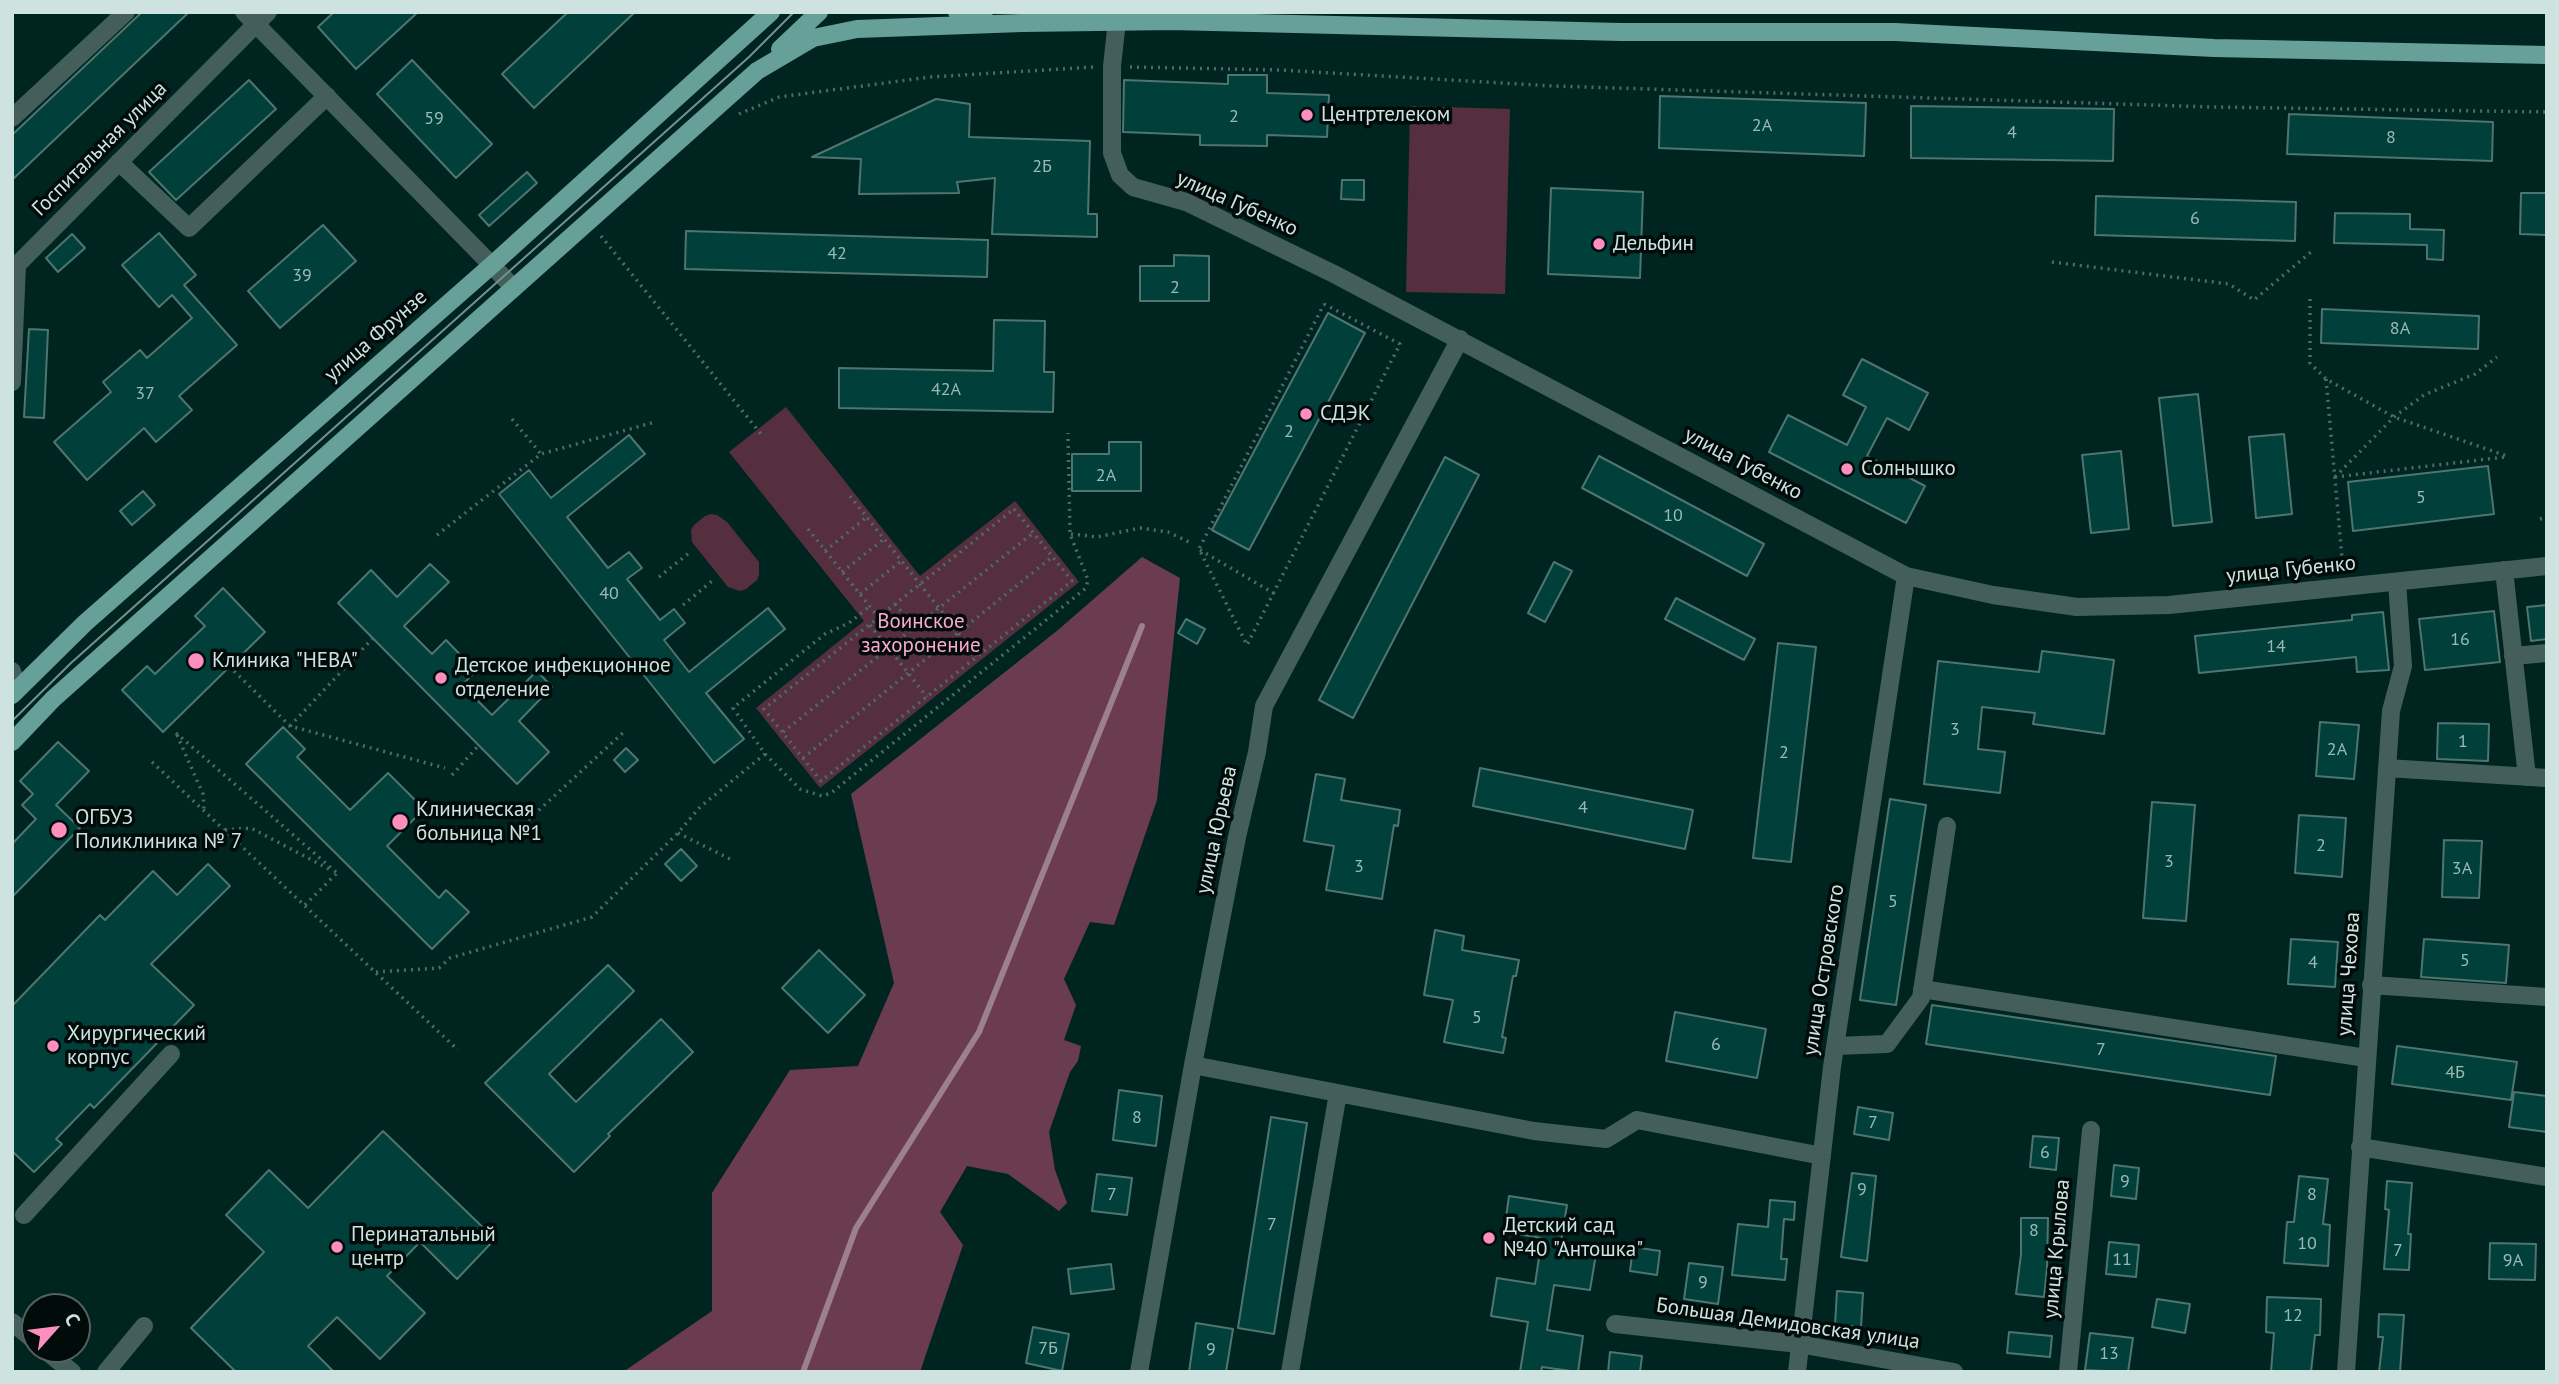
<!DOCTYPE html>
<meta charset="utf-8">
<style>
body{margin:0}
#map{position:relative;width:2559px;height:1384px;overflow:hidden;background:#002521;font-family:"PT Sans",sans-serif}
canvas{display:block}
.frame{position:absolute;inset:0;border:14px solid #cee3e0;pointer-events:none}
.north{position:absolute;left:21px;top:1293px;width:70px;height:70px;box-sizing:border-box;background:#010b09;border:2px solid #53615f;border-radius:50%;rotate:62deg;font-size:19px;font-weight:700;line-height:28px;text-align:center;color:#cee3e0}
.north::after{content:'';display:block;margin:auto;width:24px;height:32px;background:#fe8ebd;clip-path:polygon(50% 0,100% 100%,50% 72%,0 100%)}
</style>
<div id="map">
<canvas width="2559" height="1384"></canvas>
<div class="frame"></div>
<div class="north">С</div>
</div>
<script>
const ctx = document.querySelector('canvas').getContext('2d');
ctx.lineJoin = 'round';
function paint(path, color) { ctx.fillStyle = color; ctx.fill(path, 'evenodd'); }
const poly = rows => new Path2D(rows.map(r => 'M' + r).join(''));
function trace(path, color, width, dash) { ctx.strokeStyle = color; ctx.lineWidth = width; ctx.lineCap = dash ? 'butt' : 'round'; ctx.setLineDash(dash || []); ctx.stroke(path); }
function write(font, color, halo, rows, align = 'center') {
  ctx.font = font + ' "PT Sans",sans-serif'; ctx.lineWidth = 7; ctx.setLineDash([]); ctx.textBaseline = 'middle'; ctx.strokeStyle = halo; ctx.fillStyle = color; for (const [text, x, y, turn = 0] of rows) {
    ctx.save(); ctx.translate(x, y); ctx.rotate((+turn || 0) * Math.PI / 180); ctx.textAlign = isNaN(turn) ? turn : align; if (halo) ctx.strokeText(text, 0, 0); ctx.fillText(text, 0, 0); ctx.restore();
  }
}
paint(poly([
 [1410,106,1510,109,1505,294,1406,292],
 [786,407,920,576,1015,501,1079,582,820,788,756,708,864,621,729,452],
 [711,514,717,515,727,522,759,562,759,575,757,580,746,589,740,591,728,587,692,542,691,530,694,525,705,516]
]), '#562f3f');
paint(poly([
 [1142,557,1180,578,1157,800,1114,925,1090,922,1064,979,1076,1005,1064,1040,1081,1046,1078,1061,1070,1072,1049,1132,1055,1170,1067,1203,1059,1211,1008,1174,967,1166,940,1212,963,1245,920,1372,623,1372,712,1311,712,1193,790,1070,858,1066,894,983,851,794,1058,630]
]), '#6b3b4f');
trace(poly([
 [803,1372,856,1228,979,1032,1142,626]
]), '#9d808d', 6);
const building = poly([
 [142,12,189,12,12,180,12,135,142,12],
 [334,12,418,12,356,69,318,27,334,12],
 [568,12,635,12,534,108,502,74,568,12],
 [412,60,492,144,456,178,377,94,412,60],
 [1228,75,1267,75,1267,93,1329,95,1327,137,1267,135,1267,146,1200,145,1200,135,1123,132,1124,80,1228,84,1228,75],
 [249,80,276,109,176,200,149,172,249,80],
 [1660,96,1866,103,1864,156,1659,148,1660,96],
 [936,99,970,104,969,137,1090,141,1088,214,1097,214,1097,237,992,234,995,178,957,182,959,193,859,194,861,159,812,157,936,99],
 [1911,106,2114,109,2113,161,1911,158,1911,106],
 [2289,114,2493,122,2492,161,2287,154,2289,114],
 [527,172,537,183,489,226,479,215,527,172],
 [1342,180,1364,180,1364,200,1341,199,1342,180],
 [1551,188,1643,192,1640,278,1548,274,1551,188],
 [2521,193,2547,193,2547,235,2520,234,2521,193],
 [2096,196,2296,202,2295,241,2095,235,2096,196],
 [2335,213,2410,214,2410,229,2444,230,2443,260,2427,259,2427,245,2334,243,2335,213],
 [323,225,356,261,280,328,248,291,323,225],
 [686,231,988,240,987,277,685,269,686,231],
 [159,233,196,275,184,285,237,345,179,396,192,410,156,442,144,428,87,480,54,442,111,392,103,382,140,350,147,358,192,318,172,295,159,307,122,265,159,233],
 [72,234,85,248,58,272,46,258,72,234],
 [1174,255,1209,256,1209,301,1140,301,1140,266,1174,266,1174,255],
 [2322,309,2479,316,2478,349,2321,343,2322,309],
 [1328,313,1365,333,1249,550,1212,530,1328,313],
 [994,320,1045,321,1044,372,1054,372,1053,412,839,408,839,368,993,371,994,320],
 [29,329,48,330,44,418,24,417,29,329],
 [1862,359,1928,393,1909,430,1887,418,1867,456,1925,486,1906,523,1769,452,1788,415,1847,445,1866,407,1843,395,1862,359],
 [2198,394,2212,522,2173,526,2159,398,2198,394],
 [2284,434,2292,514,2256,518,2249,437,2284,434],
 [629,435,645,454,567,517,608,568,629,552,642,568,627,579,660,620,674,609,685,623,664,640,689,672,768,608,785,629,706,693,744,739,714,763,499,494,529,470,551,498,629,435],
 [1109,442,1141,442,1141,491,1072,491,1072,454,1109,454,1109,442],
 [2121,451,2129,529,2091,533,2082,455,2121,451],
 [1599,456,1764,544,1747,576,1582,488,1599,456],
 [1445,457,1479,475,1353,718,1319,700,1445,457],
 [2488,466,2494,514,2353,531,2348,482,2488,466],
 [143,491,155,505,132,525,120,511,143,491],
 [1554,562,1572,571,1545,622,1528,613,1554,562],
 [430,564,449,582,404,626,432,654,446,640,476,671,462,685,492,715,537,671,552,687,519,721,549,752,517,784,338,603,371,570,397,597,430,564],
 [223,588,265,632,163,732,122,690,147,666,155,674,205,626,195,616,223,588],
 [1676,598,1755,639,1744,660,1665,619,1676,598],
 [2547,605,2547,639,2531,641,2527,607,2547,605],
 [2494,611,2500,662,2425,670,2419,619,2494,611],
 [2383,612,2389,670,2357,672,2356,657,2199,673,2195,636,2352,620,2352,615,2383,612],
 [1186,619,1205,629,1197,644,1178,633,1186,619],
 [1778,643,1816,647,1791,862,1753,858,1778,643],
 [2042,651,2114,660,2104,734,2033,724,2035,713,1982,707,1978,749,2005,752,2000,793,1924,784,1938,661,2039,672,2042,651],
 [2320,722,2359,725,2354,779,2316,776,2320,722],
 [2438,723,2489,724,2488,761,2437,759,2438,723],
 [283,727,305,749,297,757,350,810,388,773,424,809,387,846,439,898,446,890,469,912,432,949,246,764,283,727],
 [58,742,89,771,56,805,80,828,12,897,12,844,36,819,22,805,33,794,20,781,58,742],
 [626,748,638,760,625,772,614,760,626,748],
 [1480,768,1693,810,1685,849,1473,806,1480,768],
 [1316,774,1345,779,1341,800,1400,810,1398,826,1394,825,1382,899,1326,890,1334,846,1304,841,1316,774],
 [1890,799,1926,805,1896,1005,1860,1000,1890,799],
 [2152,802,2195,805,2186,921,2143,918,2152,802],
 [2299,815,2346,818,2342,877,2295,873,2299,815],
 [2444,840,2482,841,2479,898,2442,897,2444,840],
 [681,849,697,866,681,881,665,864,681,849],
 [208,864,230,886,151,964,194,1005,94,1108,90,1104,56,1139,62,1144,34,1172,12,1151,12,1006,100,915,105,920,153,871,177,895,208,864],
 [1435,930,1464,936,1462,950,1519,960,1516,976,1513,976,1502,1037,1506,1038,1503,1053,1444,1042,1453,1000,1424,995,1435,930],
 [2291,939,2338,942,2335,987,2288,984,2291,939],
 [2424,939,2509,945,2506,983,2421,977,2424,939],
 [819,950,865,995,828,1033,782,988,819,950],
 [608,965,634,991,549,1074,576,1102,661,1019,693,1052,608,1134,610,1136,574,1172,485,1083,608,965],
 [1932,1005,2276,1056,2270,1095,1926,1044,1932,1005],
 [1675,1012,1766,1029,1757,1078,1666,1061,1675,1012],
 [2397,1046,2517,1062,2511,1100,2392,1084,2397,1046],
 [1119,1090,1162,1096,1156,1146,1113,1140,1119,1090],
 [2514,1092,2547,1096,2547,1132,2509,1127,2514,1092],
 [1858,1107,1893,1113,1889,1140,1854,1134,1858,1107],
 [1271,1117,1307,1123,1274,1334,1238,1328,1271,1117],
 [383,1131,495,1239,457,1279,420,1242,387,1276,425,1313,380,1359,337,1317,308,1346,334,1372,236,1372,191,1328,264,1252,226,1215,269,1170,308,1208,383,1131],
 [2033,1136,2059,1138,2056,1170,2030,1167,2033,1136],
 [2114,1165,2139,1168,2136,1199,2111,1196,2114,1165],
 [1852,1173,1876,1176,1867,1261,1841,1257,1852,1173],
 [1097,1174,1132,1178,1127,1215,1092,1211,1097,1174],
 [2299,1176,2328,1179,2323,1224,2330,1225,2328,1266,2284,1263,2287,1222,2294,1222,2299,1176],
 [2387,1181,2412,1183,2408,1234,2411,1234,2409,1270,2384,1269,2389,1210,2385,1209,2387,1181],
 [1509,1196,1567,1205,1560,1248,1596,1254,1590,1290,1554,1285,1547,1330,1583,1336,1578,1372,1542,1367,1541,1372,1520,1372,1528,1322,1491,1316,1497,1278,1535,1284,1542,1238,1504,1232,1509,1196],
 [1770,1200,1795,1202,1794,1220,1784,1219,1781,1259,1787,1259,1785,1280,1732,1275,1738,1224,1768,1227,1770,1200],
 [2021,1218,2048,1218,2047,1268,2044,1297,2016,1294,2021,1254,2021,1218],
 [2109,1242,2139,1245,2136,1277,2106,1274,2109,1242],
 [2490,1243,2536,1244,2535,1280,2489,1279,2490,1243],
 [1633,1247,1660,1251,1657,1275,1630,1271,1633,1247],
 [1689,1263,1723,1267,1718,1304,1684,1299,1689,1263],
 [1111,1264,1114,1289,1071,1294,1068,1269,1111,1264],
 [1837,1291,1863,1293,1861,1327,1835,1325,1837,1291],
 [2267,1297,2321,1299,2320,1335,2315,1335,2311,1372,2271,1372,2274,1333,2266,1332,2267,1297],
 [2157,1299,2190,1304,2185,1333,2152,1327,2157,1299],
 [2379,1314,2404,1315,2400,1372,2379,1372,2383,1337,2378,1337,2379,1314],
 [1196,1323,1233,1329,1226,1372,1189,1372,1196,1323],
 [1033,1327,1069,1334,1062,1371,1026,1363,1033,1327],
 [2009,1332,2052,1336,2050,1357,2007,1353,2009,1332],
 [2090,1333,2133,1338,2128,1372,2085,1370,2090,1333],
 [1610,1352,1642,1356,1640,1372,1608,1372,1610,1352]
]);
paint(building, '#013f3a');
trace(building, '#4f7571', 2);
trace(poly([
 [1130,67,1280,70,1553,86,2213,107,2547,112],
 [739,114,779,97,930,77,1094,67],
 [601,236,761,434],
 [2052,262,2229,284,2254,300,2312,251],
 [2310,299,2310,363,2326,379,2394,417,2507,456],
 [1324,304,1400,344,1247,645,1199,549,1324,304],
 [2326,379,2343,569],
 [512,419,541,454],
 [2335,477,2394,417,2424,395,2475,374,2497,357],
 [2335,477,2505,457],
 [850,496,977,656],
 [1014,509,1072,581,821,781,764,709,1014,509],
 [2540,519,2547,517],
 [808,529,879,618],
 [1071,534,1097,537,1140,528,1168,532,1191,543],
 [437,535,541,454,655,422],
 [1200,550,1275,594],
 [825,551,867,517],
 [842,572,884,539],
 [659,577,689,553],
 [860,594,901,561],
 [895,604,901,611],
 [683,605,712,581],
 [870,625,927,697],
 [234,671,290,726,445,768],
 [290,726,373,638],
 [783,732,1033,533],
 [176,733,337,873],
 [177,735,203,794,204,809],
 [765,754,800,789,822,796,831,793,1086,588,1088,580,1070,534,1068,433],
 [803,758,1052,557],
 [152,762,458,1050],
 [452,775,479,745],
 [225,830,251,828,331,870],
 [678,833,730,859],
 [513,834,626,730],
 [305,905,337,873],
 [376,972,439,968,450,958,592,917,678,833,700,807,765,754,733,708,825,634,849,623,870,606]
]), '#4d6c69', 3.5, [2, 5]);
trace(poly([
 [244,12,514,288],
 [1117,21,1112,66,1112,153,1120,175,1133,187,1186,202,1334,274,1906,576,1993,595,2077,607,2169,605,2547,566],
 [12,118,126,12],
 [119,162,189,228,327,96],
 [12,382,17,265,268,12],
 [2504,570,2527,777],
 [2513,656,2547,653],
 [12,671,18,689],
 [2387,768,2547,778],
 [2371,985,2547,997],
 [1922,989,2366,1058],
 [1835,1046,1887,1044,1921,998,1947,826],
 [1193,1065,1534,1131,1606,1139,1637,1120,1822,1156],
 [2360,1147,2547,1177],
 [24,1215,171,1054],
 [12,1322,35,1341],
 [1615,1324,1799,1344,1954,1372],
 [44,1349,72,1372],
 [106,1372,144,1326],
 [1139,1372,1193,1065,1237,837,1257,752,1264,706,1460,339],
 [1290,1372,1338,1093],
 [1797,1372,1832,1067,1906,576],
 [2068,1372,2091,1130],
 [2346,1372,2391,711,2403,666,2397,582]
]), '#445f5b', 18);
trace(poly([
 [957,12,984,17],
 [780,49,819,12],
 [12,695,85,623,492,265,771,12],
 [12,742,53,699,757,71,813,38,857,29,1022,23,1172,21,1621,32,1895,32,2214,48,2547,55]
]), '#66a099', 18);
trace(poly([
 [12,721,71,663,749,57,794,12]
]), '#75918e', 2);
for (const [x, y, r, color] of [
 [1307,115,7,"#fe8ebd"],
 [1599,244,7,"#fe8ebd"],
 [1306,414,7,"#fe8ebd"],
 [1847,469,7,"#fe8ebd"],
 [196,661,9,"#fe8ebd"],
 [441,678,7,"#fe8ebd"],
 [400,822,9,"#fe8ebd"],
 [59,830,9,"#fe8ebd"],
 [53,1046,7,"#fe8ebd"],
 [1489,1238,7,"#fe8ebd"],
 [337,1247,7,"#fe8ebd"]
]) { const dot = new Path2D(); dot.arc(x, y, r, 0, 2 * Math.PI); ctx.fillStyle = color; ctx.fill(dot); trace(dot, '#010b09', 2.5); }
write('18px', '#9bbab6', null, [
 ["2",1234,117],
 ["59",434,119],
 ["2А",1762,126],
 ["4",2012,133],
 ["8",2391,138],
 ["2Б",1042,167],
 ["6",2195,219],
 ["42",837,254],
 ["39",302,276],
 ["2",1175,288],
 ["8А",2400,329],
 ["42А",946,390],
 ["37",145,394],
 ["2",1289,432],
 ["2А",1106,476],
 ["5",2421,498],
 ["10",1673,516],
 ["40",609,594],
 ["16",2460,640],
 ["14",2276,647],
 ["3",1955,730],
 ["1",2463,742],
 ["2А",2337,750],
 ["2",1784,753],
 ["4",1583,808],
 ["2",2321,846],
 ["3",2169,862],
 ["3",1359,867],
 ["3А",2462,869],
 ["5",1893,902],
 ["5",2465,961],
 ["4",2313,963],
 ["5",1477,1018],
 ["6",1716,1045],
 ["7",2101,1050],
 ["4Б",2455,1073],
 ["8",1137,1118],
 ["7",1873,1123],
 ["6",2045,1153],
 ["9",2125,1182],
 ["9",1862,1190],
 ["7",1112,1195],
 ["8",2312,1195],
 ["7",1272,1225],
 ["8",2034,1231],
 ["10",2307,1244],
 ["7",2398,1251],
 ["11",2122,1260],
 ["9А",2513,1261],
 ["9",1703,1283],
 ["12",2293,1316],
 ["7Б",1048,1349],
 ["9",1211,1350],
 ["13",2109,1354]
]);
write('21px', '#cee3e0', '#010b09', [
 ["Центртелеком",1321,115],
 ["Дельфин",1613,244],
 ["СДЭК",1320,414],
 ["Солнышко",1861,469],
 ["Клиника \"НЕВА\"",212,661],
 ["Детское инфекционное",455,666],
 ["отделение",455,690],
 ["Клиническая",416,810],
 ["больница №1",416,834],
 ["ОГБУЗ",75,818],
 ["Поликлиника № 7",75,842],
 ["Хирургический",67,1034],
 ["корпус",67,1058],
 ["Детский сад",1503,1226],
 ["№40 \"Антошка\"",1503,1250],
 ["Перинатальный",351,1235],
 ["центр",351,1259]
], 'left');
write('21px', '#cee3e0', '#010b09', [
 ["Госпитальная улица",100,149,-45],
 ["улица Губенко",1237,204,24],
 ["улица Фрунзе",376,336,-41],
 ["улица Губенко",1743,464,28],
 ["улица Губенко",2291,570,-6],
 ["улица Юрьева",1217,830,-78],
 ["улица Островского",1824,970,-81],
 ["улица Чехова",2349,974,-86],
 ["улица Крылова",2057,1249,-85],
 ["Большая Демидовская улица",1788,1324,8]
]);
write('21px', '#fcabcb', '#010b09', [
 ["Воинское",921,622],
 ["захоронение",921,646]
]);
</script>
